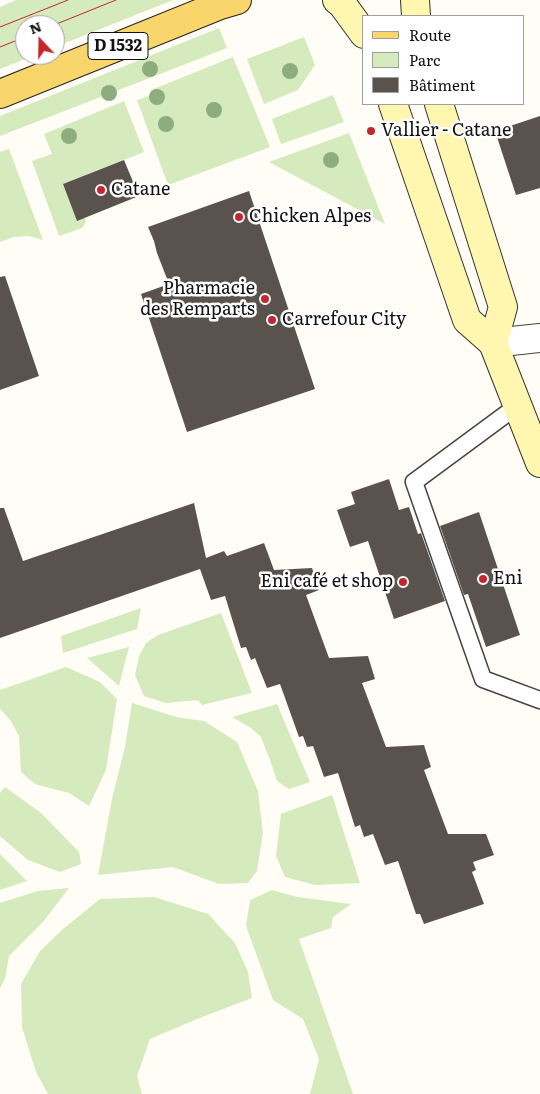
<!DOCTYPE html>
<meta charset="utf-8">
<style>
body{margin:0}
#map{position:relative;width:540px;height:1094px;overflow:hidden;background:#fffdf5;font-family:Literata,serif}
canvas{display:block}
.legend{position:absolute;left:362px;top:15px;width:162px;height:90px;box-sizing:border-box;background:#fff;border:1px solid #a0a0a0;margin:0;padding:6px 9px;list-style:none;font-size:15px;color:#111}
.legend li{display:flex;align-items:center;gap:10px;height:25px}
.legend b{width:25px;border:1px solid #a0a0a0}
.north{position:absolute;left:15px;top:15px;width:50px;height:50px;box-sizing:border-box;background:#fff;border:1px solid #a0a0a0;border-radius:50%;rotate:339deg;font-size:14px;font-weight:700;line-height:20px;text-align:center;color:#111}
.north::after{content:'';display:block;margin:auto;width:18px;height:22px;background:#c4262e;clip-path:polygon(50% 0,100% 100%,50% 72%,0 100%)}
</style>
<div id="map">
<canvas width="540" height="1094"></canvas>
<ul class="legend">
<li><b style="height:6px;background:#f9d66b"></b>Route</li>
<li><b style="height:14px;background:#d5ebbd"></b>Parc</li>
<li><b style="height:14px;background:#5a524d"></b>Bâtiment</li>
</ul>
<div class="north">N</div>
</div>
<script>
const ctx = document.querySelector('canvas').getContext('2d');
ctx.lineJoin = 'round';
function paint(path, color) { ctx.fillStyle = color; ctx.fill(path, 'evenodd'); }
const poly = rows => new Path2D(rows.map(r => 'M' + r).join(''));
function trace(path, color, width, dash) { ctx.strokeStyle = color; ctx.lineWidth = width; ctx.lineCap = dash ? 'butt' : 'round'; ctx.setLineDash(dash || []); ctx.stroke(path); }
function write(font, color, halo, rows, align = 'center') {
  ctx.font = font + ' Literata,serif'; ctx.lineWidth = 5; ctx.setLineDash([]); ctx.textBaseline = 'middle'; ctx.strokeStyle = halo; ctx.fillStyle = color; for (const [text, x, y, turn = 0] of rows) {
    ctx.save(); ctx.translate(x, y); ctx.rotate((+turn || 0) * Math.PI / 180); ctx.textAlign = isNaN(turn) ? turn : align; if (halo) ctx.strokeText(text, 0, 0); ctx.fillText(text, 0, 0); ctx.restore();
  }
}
paint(poly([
 [16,0,173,0,55,47,55,25,25,25,25,55,35,55,0,69,0,7],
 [219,28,227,48,0,136,0,116],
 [304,37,315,65,298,90,264,104,247,59],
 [233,57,270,147,168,185,137,100,152,95,151,90],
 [333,95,344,122,281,144,272,119],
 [124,101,144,152,63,184,77,220,85,217,86,222,82,228,59,236,32,161,52,154,44,134],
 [349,133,385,224,269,162],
 [9,149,43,240,29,236,14,237,0,242,0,152],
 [141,608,137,629,63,653,61,636],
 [221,613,252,693,202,705,198,700,166,703,144,696,135,675,139,656,146,643,158,635],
 [129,647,119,686,87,658],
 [66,667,100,682,117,699,106,770,89,806,69,793,35,784,21,772,19,736,11,721,0,709,0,690],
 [132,703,176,717,204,721,237,742,258,791,263,833,257,871,248,883,219,884,173,867,98,875,112,799,125,747],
 [277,704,310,782,289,789,277,781,270,760,261,737,251,728,232,717],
 [5,787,41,813,79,852,81,864,60,872,28,860,0,836,0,793],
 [332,795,360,883,315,885,285,877,276,856,281,814],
 [0,854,27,881,0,890],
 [69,888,43,922,9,956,5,979,0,988,0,903,38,891],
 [272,890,297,897,351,904,333,917,331,928,299,939,353,1094,310,1094,319,1059,303,1019,273,1000,246,926,250,900],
 [154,897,208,914,235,943,248,972,252,998,197,1019,150,1039,137,1076,142,1094,48,1094,36,1072,22,1027,21,984,40,951,63,929,100,899]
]), '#d5ebbd');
paint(poly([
 [540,116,540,188,516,195,495,131],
 [124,160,139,196,77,221,63,184],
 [249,191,315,389,187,432,141,294,169,284,157,253,154,241,148,227],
 [5,276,39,376,0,390,0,277],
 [389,479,399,510,409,507,418,534,421,533,445,601,394,619,368,541,350,547,337,510,355,504,351,492],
 [194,503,206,558,224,551,227,556,264,543,274,570,312,568,319,590,306,595,329,658,368,656,375,679,362,683,386,747,424,745,431,767,424,770,448,834,486,834,494,855,473,862,476,870,472,872,484,904,424,924,420,914,416,914,398,861,385,865,373,834,364,837,360,825,355,827,338,773,324,777,313,746,307,747,303,736,299,737,280,684,267,688,255,658,251,660,246,647,241,648,225,596,211,600,200,569,0,638,0,508,4,508,23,561],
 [479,512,520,635,486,647,468,594,464,595,440,526]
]), '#5a524d');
const lane = poly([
 [517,406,414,482,483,679,540,700]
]);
const street = poly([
 [493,343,540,338]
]);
const secondary = poly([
 [337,0,342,4,364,34],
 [415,0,416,16],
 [393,104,467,320,493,343,540,463],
 [439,104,503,307,493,343]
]);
const primary = poly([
 [0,94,220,5,237,0]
]);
trace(lane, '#444', 19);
trace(street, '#444', 30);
trace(secondary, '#333', 30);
trace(primary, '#222', 30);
trace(lane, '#fff', 16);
trace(street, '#fff', 28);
trace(secondary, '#fff6b0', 28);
trace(primary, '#f9d66b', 28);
trace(poly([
 [54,25,116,0],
 [0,27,68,0],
 [0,47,25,37]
]), '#c4262e', 1);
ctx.fillStyle = '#8dad7f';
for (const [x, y] of [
 [150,69],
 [290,71],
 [109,93],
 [157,97],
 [214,110],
 [166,124],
 [69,136],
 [331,160]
]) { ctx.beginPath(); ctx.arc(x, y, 8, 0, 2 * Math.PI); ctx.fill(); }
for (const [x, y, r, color] of [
 [371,131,5,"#c4262e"],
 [101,190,5,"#c4262e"],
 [239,217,5,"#c4262e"],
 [265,299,5,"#c4262e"],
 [272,320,5,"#c4262e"],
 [483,579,5,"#c4262e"],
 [403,582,5,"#c4262e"]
]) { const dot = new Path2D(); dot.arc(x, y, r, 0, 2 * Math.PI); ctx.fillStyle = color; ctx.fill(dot); trace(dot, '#fff', 2); }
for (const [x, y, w] of [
 [118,46,60]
]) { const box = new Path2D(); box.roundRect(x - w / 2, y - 13.5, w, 27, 4); ctx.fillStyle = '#fff'; ctx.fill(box); trace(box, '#111', 1); }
write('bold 16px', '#111', null, [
 ["D 1532",118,46]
]);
write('18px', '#111', '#fff', [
 ["Vallier - Catane",381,131],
 ["Catane",111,190],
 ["Chicken Alpes",249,217],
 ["Pharmacie",255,289,"right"],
 ["des Remparts",255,310,"right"],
 ["Carrefour City",282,320],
 ["Eni",493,579],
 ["Eni café et shop",393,582,"right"]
], 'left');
</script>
